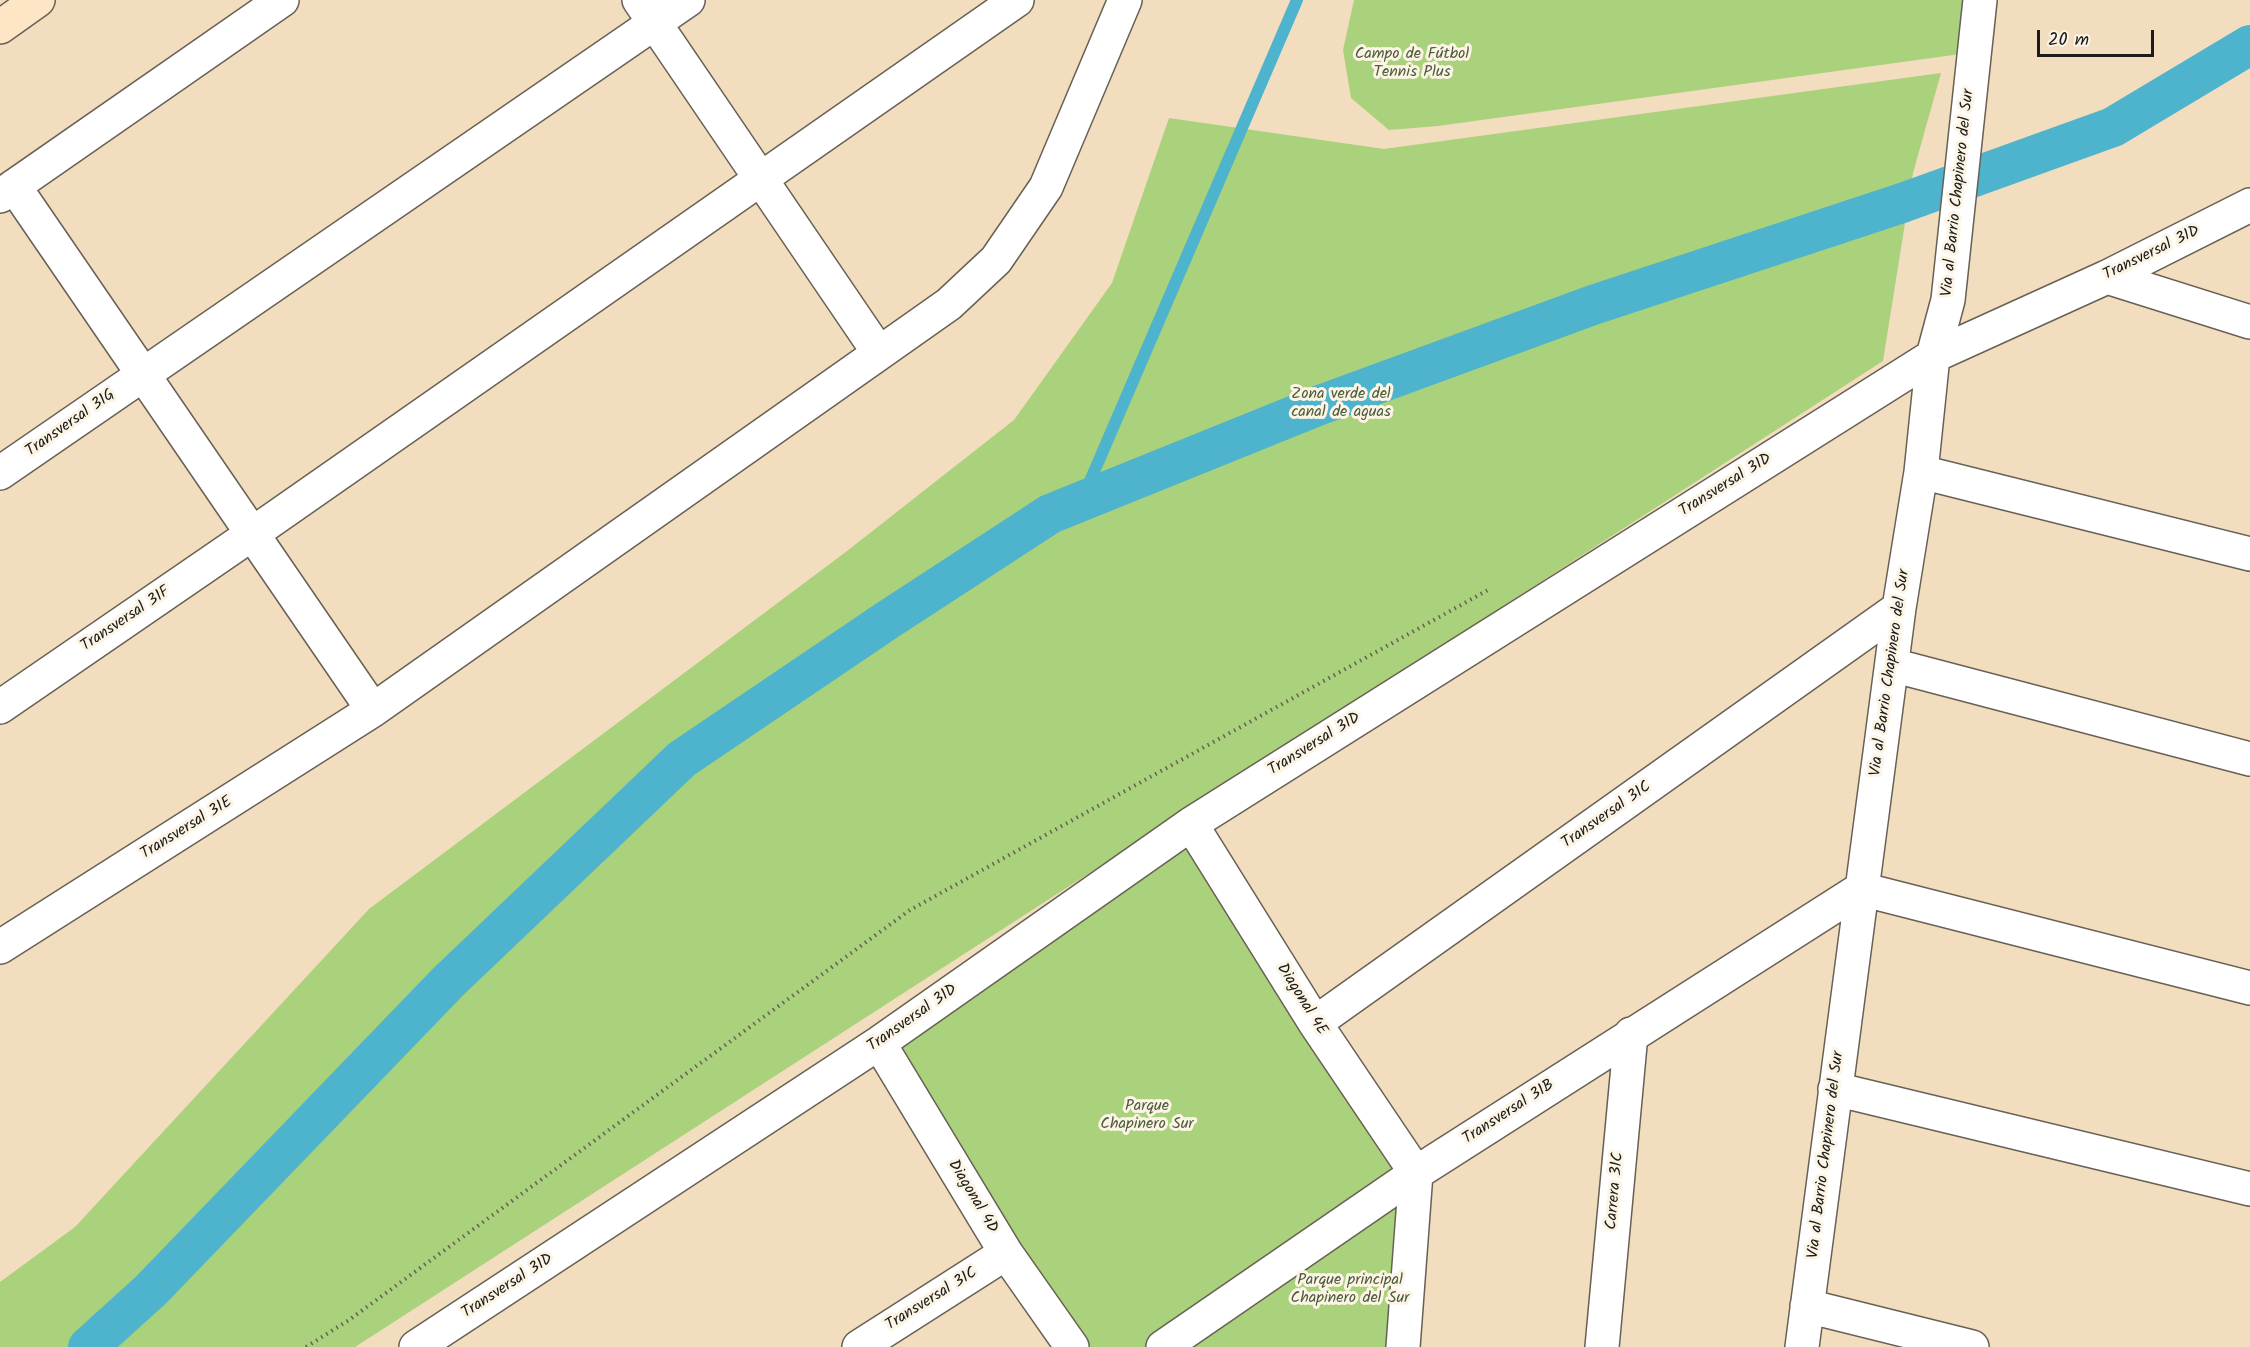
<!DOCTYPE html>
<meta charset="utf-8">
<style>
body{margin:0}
#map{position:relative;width:2250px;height:1347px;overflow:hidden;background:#f3ddbf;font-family:Kalam,sans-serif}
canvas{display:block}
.scale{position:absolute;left:2037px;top:30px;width:117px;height:27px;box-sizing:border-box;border:3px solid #1c1c1c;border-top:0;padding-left:8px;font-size:18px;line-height:21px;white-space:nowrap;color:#1c1c1c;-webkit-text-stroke:4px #fcf5e5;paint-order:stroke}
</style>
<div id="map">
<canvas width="2250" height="1347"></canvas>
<div class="scale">20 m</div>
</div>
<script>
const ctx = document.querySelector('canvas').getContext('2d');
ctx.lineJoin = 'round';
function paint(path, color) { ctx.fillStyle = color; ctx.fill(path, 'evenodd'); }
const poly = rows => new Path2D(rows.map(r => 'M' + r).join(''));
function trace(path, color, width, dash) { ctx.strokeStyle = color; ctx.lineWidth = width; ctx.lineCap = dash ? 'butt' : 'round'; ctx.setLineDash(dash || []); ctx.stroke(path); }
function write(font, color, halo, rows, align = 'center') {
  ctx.font = font + ' Kalam,sans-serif'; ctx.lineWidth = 6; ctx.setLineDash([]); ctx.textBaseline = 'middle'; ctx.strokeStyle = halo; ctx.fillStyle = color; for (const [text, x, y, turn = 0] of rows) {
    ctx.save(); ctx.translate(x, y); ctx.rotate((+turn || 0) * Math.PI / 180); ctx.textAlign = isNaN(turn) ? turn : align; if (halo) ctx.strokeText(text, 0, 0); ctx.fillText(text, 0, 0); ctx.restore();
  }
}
paint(poly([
 [1354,0,1980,0,1975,52,1438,126,1389,130,1351,98,1343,50],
 [1941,73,1913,173,1883,361,355,1347,0,1347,0,1282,75,1227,369,909,847,551,1014,420,1112,283,1169,118,1384,149],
 [1191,824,1416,1173,1403,1347,1072,1347,890,1042]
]), '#aad17b');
trace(poly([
 [1081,502,1297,0]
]), '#4eb3cd', 12);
trace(poly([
 [88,1347,151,1290,448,982,682,759,886,621,1050,514,1320,405,1593,305,1902,203,2113,127,2250,45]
]), '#4eb3cd', 40);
const street = poly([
 [639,0,879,353],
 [14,186,373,710],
 [0,196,282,0],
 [2107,277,2250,322],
 [1921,472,2250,554],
 [0,473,688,0],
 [1892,665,2250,759],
 [0,707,252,534,1017,0],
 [1191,824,1315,1023,1416,1173],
 [0,947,373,710,949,304,996,260,1046,187,1125,0],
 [1315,1023,1899,608],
 [879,1043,1006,1253,1072,1347],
 [1835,1089,2250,1189],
 [1807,1306,1972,1347],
 [416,1347,879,1043,1191,824,1933,356,2107,277,2250,205],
 [859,1347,1006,1253],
 [1163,1347,1416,1173,1861,889,2250,988],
 [1403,1347,1416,1173],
 [1602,1347,1631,1034],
 [1802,1347,1899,608,1921,472,1933,356,1948,300,1980,0]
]);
const secondary = poly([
 [0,27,38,0]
]);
trace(street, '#676055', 36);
trace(secondary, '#676055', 36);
trace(poly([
 [306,1347,349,1320,910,910,1488,590]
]), '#676055', 4, [1.5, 4.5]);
trace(street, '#fff', 33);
trace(secondary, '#fde5c5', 33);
write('16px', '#4e5b3d', '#fcf5e5', [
 ["Campo de Fútbol",1412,55],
 ["Tennis Plus",1412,73],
 ["Zona verde del",1341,395],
 ["canal de aguas",1341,413],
 ["Parque",1147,1107],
 ["Chapinero Sur",1147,1125],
 ["Parque principal",1350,1281],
 ["Chapinero del Sur",1350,1299]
]);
write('16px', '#1c1c1c', '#fcf5e5', [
 ["Via al Barrio Chapinero del Sur",1959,193,-84],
 ["Transversal 31D",2152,254,-26],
 ["Transversal 31G",71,424,-35],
 ["Transversal 31D",1726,486,-32],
 ["Transversal 31F",126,620,-34],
 ["Via al Barrio Chapinero del Sur",1891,673,-82],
 ["Transversal 31D",1315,745,-32],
 ["Transversal 31C",1607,816,-35],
 ["Transversal 31E",187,829,-32],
 ["Diagonal 4E",1301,1000,58],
 ["Transversal 31D",913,1019,-35],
 ["Transversal 31B",1509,1113,-33],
 ["Via al Barrio Chapinero del Sur",1827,1155,-83],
 ["Carrera 31C",1616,1191,-85],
 ["Diagonal 4D",972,1197,59],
 ["Transversal 31D",508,1287,-33],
 ["Transversal 31C",932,1300,-32]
]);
</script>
